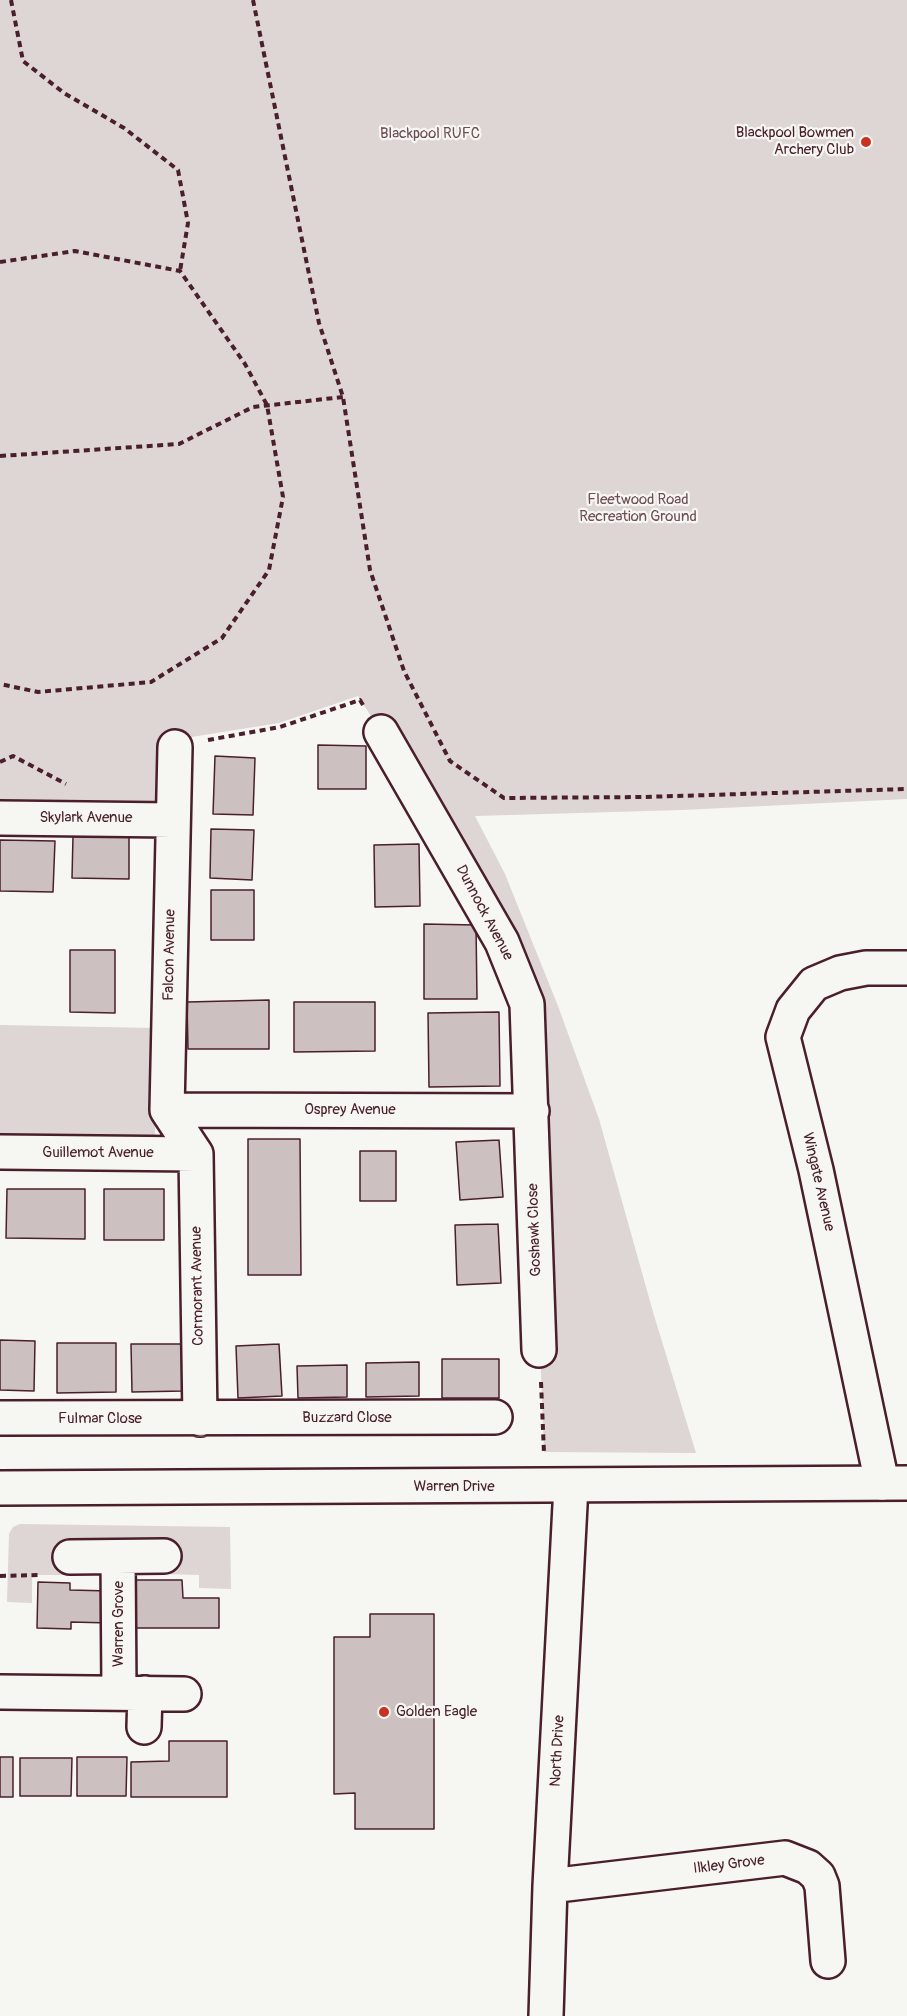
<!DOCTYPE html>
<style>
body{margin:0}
canvas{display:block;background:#f6f6f2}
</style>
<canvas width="907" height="2016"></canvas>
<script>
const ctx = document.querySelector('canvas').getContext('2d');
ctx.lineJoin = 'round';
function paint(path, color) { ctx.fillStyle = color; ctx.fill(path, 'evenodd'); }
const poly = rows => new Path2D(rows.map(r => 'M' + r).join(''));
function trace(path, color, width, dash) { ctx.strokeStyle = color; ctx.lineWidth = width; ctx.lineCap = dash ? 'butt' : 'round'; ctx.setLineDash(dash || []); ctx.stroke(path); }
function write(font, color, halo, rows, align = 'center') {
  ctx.font = font + ' Pangolin,sans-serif'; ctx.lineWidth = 4.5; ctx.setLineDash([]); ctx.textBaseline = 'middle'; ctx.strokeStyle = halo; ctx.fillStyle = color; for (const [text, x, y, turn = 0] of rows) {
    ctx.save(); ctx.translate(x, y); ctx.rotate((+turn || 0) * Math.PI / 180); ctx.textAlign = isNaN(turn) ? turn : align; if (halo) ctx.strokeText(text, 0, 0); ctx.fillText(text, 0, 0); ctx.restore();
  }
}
paint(poly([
 [0,0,907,0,907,799,682,810,475,816,505,874,558,1006,599,1119,653,1312,696,1453,544,1452,527,1004,381,732,358,696,279,723,173,740,172,820,0,818],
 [0,1025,154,1028,155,1141,0,1140],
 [20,1524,230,1527,231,1589,199,1588,199,1575,165,1574,164,1557,70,1557,70,1575,32,1575,32,1603,7,1602,9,1534,13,1527]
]), '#ddd6d5');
const building = poly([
 [318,745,366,746,366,789,318,789,318,745],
 [215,756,255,758,253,815,213,814,215,756],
 [211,829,254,830,252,880,210,878,211,829],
 [73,836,129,836,129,879,72,878,73,836],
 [0,840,55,841,53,892,0,891,0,840],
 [419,844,420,906,375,907,374,845,419,844],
 [211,890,254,890,254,940,211,940,211,890],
 [424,924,476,925,477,999,424,999,424,924],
 [70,950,115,950,115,1013,70,1012,70,950],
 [269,1000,269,1049,188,1049,187,1002,269,1000],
 [294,1002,375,1002,375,1051,294,1052,294,1002],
 [499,1012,500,1086,429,1087,428,1013,499,1012],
 [248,1139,300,1139,301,1275,248,1275,248,1139],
 [499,1140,503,1197,460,1200,456,1142,499,1140],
 [360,1151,396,1151,396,1201,360,1201,360,1151],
 [7,1189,85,1189,85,1239,6,1238,7,1189],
 [104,1189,164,1189,164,1240,104,1240,104,1189],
 [498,1224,501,1283,457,1285,455,1225,498,1224],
 [0,1340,35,1341,34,1391,0,1390,0,1340],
 [57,1343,116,1343,116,1392,57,1393,57,1343],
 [131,1344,184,1344,184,1391,132,1392,131,1344],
 [279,1344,282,1396,238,1398,236,1346,279,1344],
 [442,1359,499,1359,499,1398,442,1398,442,1359],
 [419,1362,419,1396,366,1397,366,1363,419,1362],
 [347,1365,347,1397,298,1398,297,1366,347,1365],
 [133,1580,182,1580,183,1598,219,1598,219,1628,133,1628,133,1580],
 [38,1582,70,1583,70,1590,110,1591,110,1623,71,1622,71,1629,37,1628,38,1582],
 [370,1614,434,1614,434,1829,355,1829,355,1793,334,1794,334,1637,370,1637,370,1614],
 [169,1741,227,1741,227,1797,131,1797,131,1762,169,1761,169,1741],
 [0,1757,13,1757,13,1797,0,1797,0,1757],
 [77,1757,127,1757,126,1796,77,1796,77,1757],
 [20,1758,72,1758,71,1796,20,1796,20,1758]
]);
paint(building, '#ccc1c0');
trace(building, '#4a1f2b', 1.5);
const minor = poly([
 [381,732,502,942,527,1004,539,1350],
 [175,747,167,1110,196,1154],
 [0,818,172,820],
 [167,1110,532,1111],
 [0,1152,196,1154],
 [196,1154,200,1419],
 [0,1418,495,1417],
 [882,1483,816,1170,783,1037,793,1010,814,984,840,973,866,968,907,968],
 [70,1557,164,1556],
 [118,1557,119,1692],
 [0,1692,184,1694],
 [144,1727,145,1693],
 [550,1886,785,1858,808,1867,818,1876,822,1886,828,1961],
 [546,2016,550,1886,571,1486]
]);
const major = poly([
 [0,1488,907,1483]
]);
trace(minor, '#4a1f2b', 38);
trace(major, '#4a1f2b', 38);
trace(poly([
 [11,0,23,61,64,93,124,128,178,170,188,223,180,271],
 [253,0,319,323,343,397,370,570,404,671,450,761,504,798,643,797,907,789],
 [0,262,75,251,180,271,245,364,267,405,283,497,269,570,222,638,151,682,38,692,0,684],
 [0,456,179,444,253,407,343,397],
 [208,740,280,727,360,700,363,705],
 [0,762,13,756,66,784],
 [541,1382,544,1453],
 [0,1576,42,1575]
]), '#4a1f2b', 4, [6, 4.5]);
trace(minor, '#f6f6f2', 33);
trace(major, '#f6f6f2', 33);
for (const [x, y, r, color] of [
 [866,142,6,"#c8321e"],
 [384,1712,6,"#c8321e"]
]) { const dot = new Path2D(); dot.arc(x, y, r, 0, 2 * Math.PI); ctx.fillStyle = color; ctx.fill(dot); trace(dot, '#f6f6f2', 2); }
write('15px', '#4a1f2b', '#f6f6f2', [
 ["Blackpool Bowmen",854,133],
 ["Archery Club",854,150],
 ["Golden Eagle",396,1712,"left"]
], 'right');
write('15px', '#6f4d56', '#f6f6f2', [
 ["Blackpool RUFC",430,134],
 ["Fleetwood Road",638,500],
 ["Recreation Ground",638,517]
]);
write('15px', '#4a1f2b', '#f6f6f2', [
 ["Skylark Avenue",86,818],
 ["Dunnock Avenue",484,913,62],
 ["Falcon Avenue",170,955,-89],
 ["Osprey Avenue",350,1110],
 ["Guillemot Avenue",98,1153],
 ["Wingate Avenue",818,1182,77],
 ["Goshawk Close",535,1230,-92],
 ["Cormorant Avenue",198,1286,-91],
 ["Buzzard Close",347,1418],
 ["Fulmar Close",100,1419],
 ["Warren Drive",454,1487],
 ["Warren Grove",119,1624,-90],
 ["North Drive",558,1751,-87],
 ["Ilkley Grove",729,1865,-7]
]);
</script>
